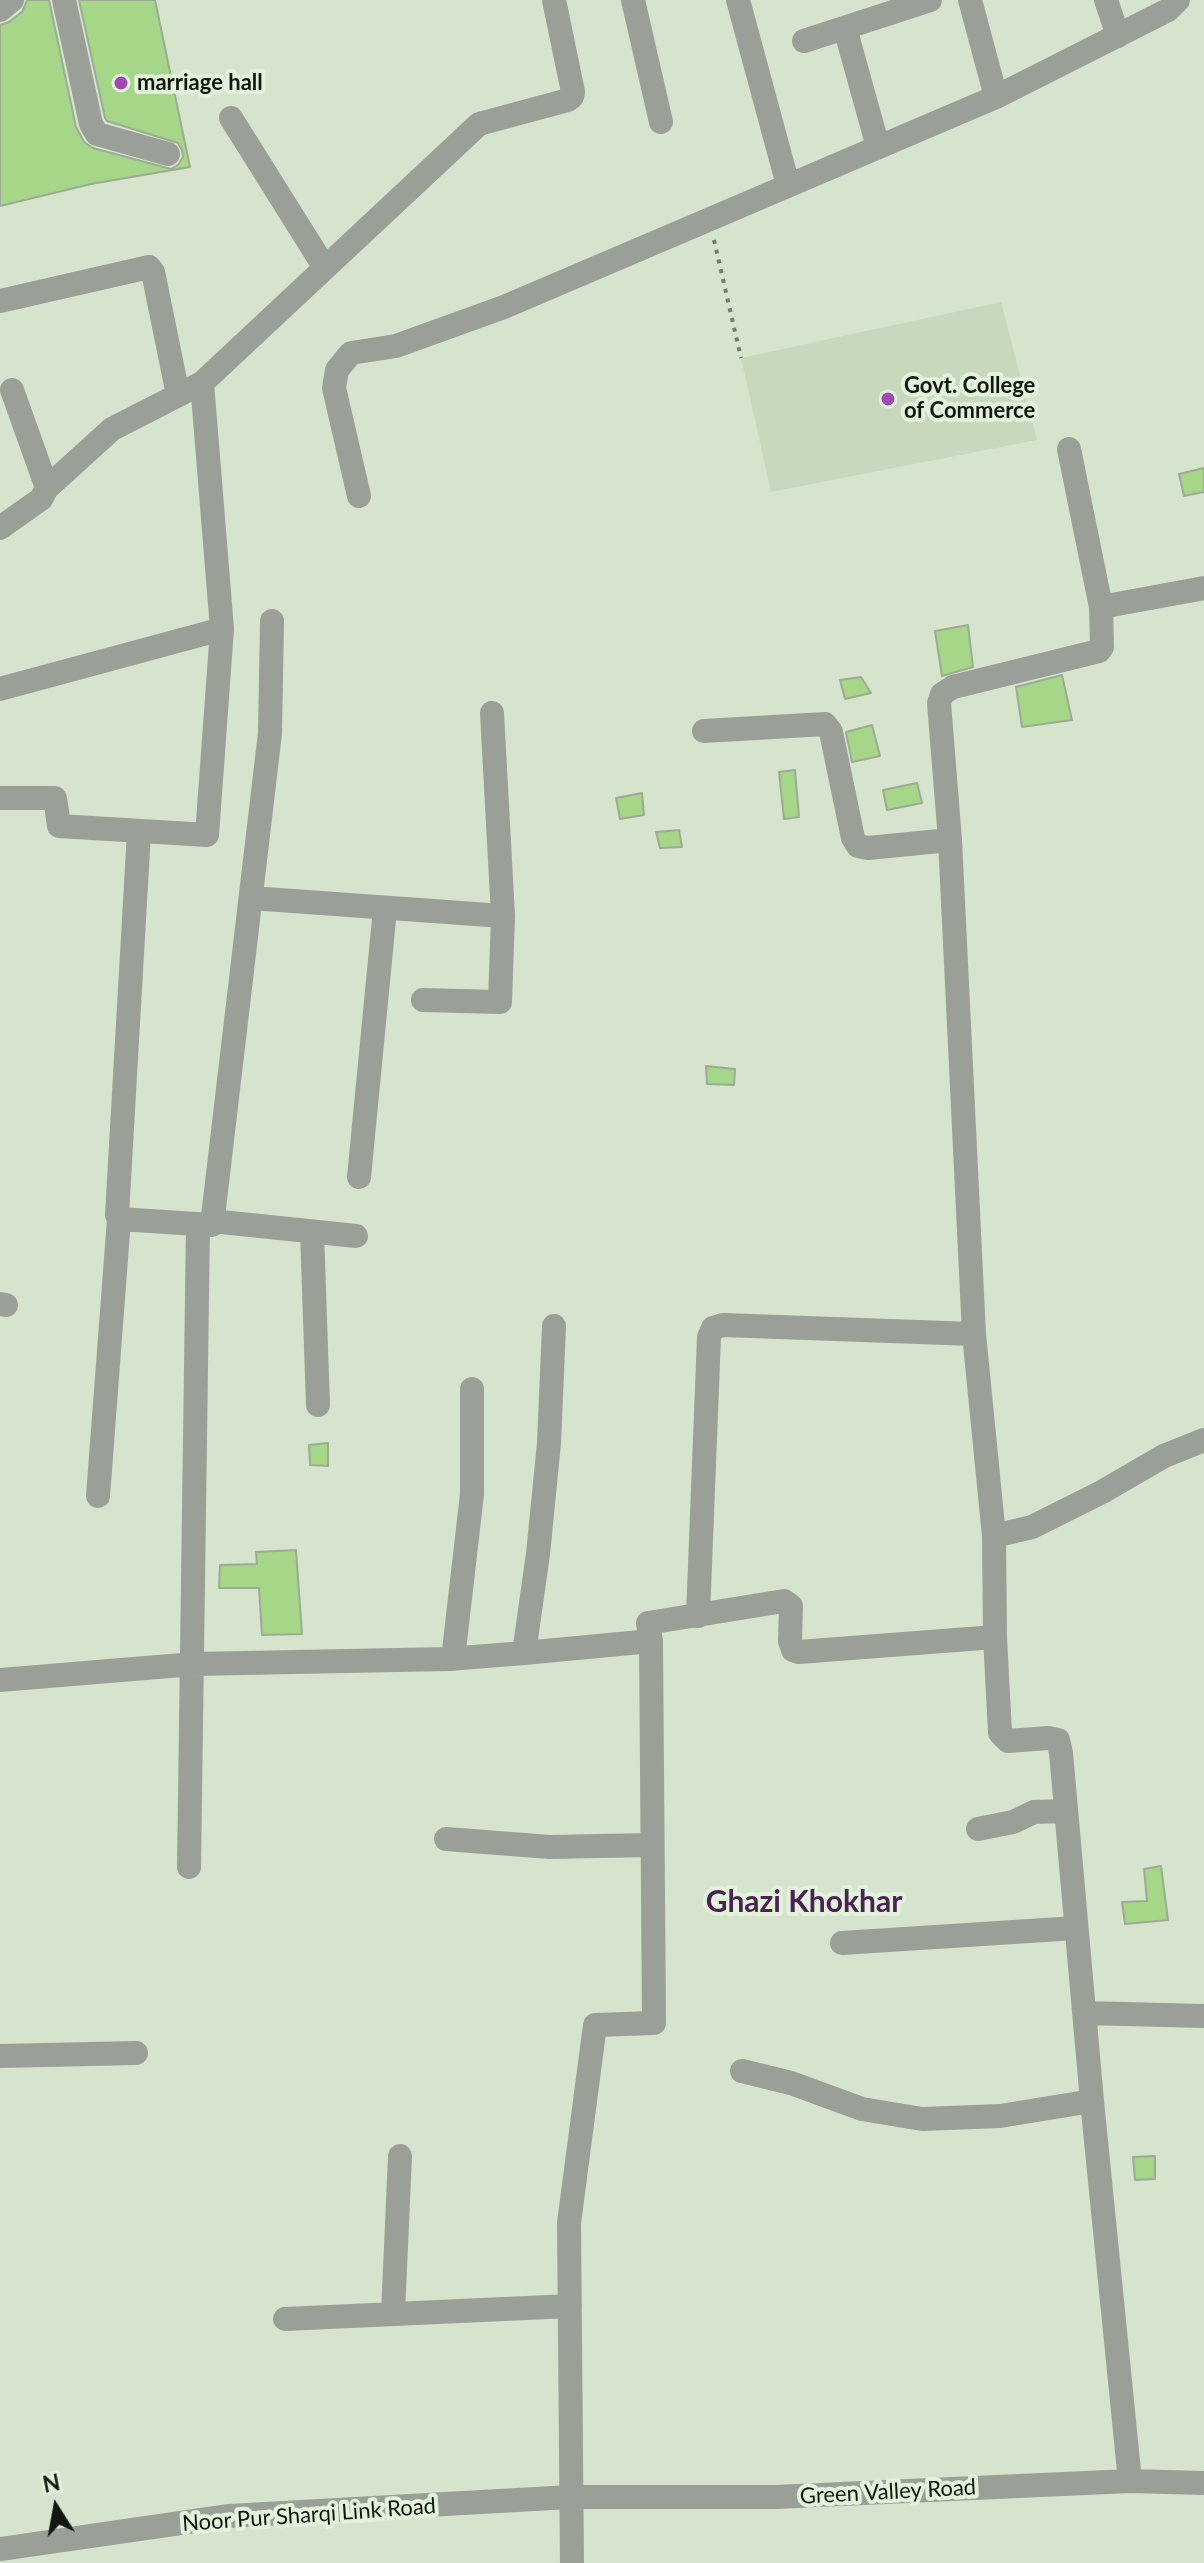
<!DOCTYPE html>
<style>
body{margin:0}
#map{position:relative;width:1204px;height:2563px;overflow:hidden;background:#d6e4ce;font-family:Lato,sans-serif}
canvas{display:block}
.north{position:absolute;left:16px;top:2467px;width:80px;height:80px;-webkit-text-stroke:6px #e3f2db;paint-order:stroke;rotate:349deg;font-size:22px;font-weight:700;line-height:32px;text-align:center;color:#12170f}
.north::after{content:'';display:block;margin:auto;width:28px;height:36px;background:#12170f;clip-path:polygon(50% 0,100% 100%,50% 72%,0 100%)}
</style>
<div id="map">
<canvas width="1204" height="2563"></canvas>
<div class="north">N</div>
</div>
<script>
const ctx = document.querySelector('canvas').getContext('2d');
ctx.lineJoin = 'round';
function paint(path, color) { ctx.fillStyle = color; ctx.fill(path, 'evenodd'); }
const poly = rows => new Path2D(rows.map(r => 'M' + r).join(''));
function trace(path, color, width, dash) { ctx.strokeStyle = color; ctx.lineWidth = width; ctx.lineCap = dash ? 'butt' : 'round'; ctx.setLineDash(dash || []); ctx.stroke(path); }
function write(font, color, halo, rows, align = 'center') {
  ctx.font = font + ' Lato,sans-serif'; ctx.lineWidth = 8; ctx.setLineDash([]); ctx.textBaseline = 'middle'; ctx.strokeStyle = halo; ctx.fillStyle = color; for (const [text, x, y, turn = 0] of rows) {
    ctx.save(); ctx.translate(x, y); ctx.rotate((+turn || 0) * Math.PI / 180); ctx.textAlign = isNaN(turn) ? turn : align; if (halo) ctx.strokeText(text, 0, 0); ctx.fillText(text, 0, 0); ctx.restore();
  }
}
paint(poly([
 [1001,302,1037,440,771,492,741,358]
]), '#c7d9bc');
const building = poly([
 [27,0,49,0,76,127,84,142,93,148,171,169,178,165,183,157,182,150,178,143,107,121,105,118,79,0,155,0,190,167,91,184,0,206,0,25,9,22,22,12,27,0],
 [1204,468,1204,492,1184,496,1179,474,1204,468],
 [968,625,973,667,942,676,935,631,968,625],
 [1062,675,1072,720,1022,727,1016,687,1062,675],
 [861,677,871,693,845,699,840,680,861,677],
 [872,725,880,756,852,762,846,732,872,725],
 [795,770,799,817,784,819,779,772,795,770],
 [917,783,922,803,887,810,883,790,917,783],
 [642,793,644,815,620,819,616,798,642,793],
 [679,830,682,847,660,848,656,832,679,830],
 [706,1066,735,1069,734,1085,707,1084,706,1066],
 [328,1443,328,1466,310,1465,309,1445,328,1443],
 [296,1550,302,1634,262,1635,259,1588,219,1588,220,1565,257,1564,256,1552,296,1550],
 [1161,1866,1168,1920,1125,1924,1122,1902,1147,1901,1144,1869,1161,1866],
 [1155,2156,1155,2179,1135,2180,1133,2157,1155,2156]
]);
paint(building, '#a6d687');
trace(building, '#9dab95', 2);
trace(poly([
 [714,240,741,358]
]), '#737d6e', 4, [4, 6]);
trace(poly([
 [64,0,91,124,97,134,168,154],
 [633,0,661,122],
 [738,0,788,185],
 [970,0,996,97],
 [1106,0,1118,36],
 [0,10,12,0],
 [845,28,878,147],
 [804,41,930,0],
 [231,118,325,268],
 [0,301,149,267,153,272,178,395],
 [12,390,47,488],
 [1069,449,1101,607,1102,647,1099,651,953,687,942,694,939,703,950,840,974,1334,994,1536,995,1637,1000,1733,1008,1741,1048,1738,1058,1740,1061,1753,1092,2101,1130,2481],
 [359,496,334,388,337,370,351,353,396,346,504,307,996,97,1168,10,1178,0],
 [0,528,41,499,47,488,112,429,202,383,479,124,568,100,572,97,573,92,554,0],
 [1101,607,1204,588],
 [0,689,222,629],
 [704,731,825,724,831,732,853,838,858,846,868,848,950,840],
 [0,798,55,798,59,826,207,835,222,629,202,383],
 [251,898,503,916],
 [423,1000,500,1002,503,916,492,713],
 [359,1177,385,909],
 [119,1219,212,1225,270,733,272,621],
 [212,1221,356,1236],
 [312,1232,318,1405],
 [0,1304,6,1305],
 [98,1496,119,1219,117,1215,139,832],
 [994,1536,1032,1527,1102,1492,1164,1456,1204,1440],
 [698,1616,709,1337,713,1328,723,1325,974,1334],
 [524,1653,538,1554,549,1443,554,1326],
 [453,1659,472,1494,472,1389],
 [0,1680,194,1664,448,1659,524,1653,651,1641,648,1623,784,1601,791,1606,790,1641,793,1650,799,1652,995,1637],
 [978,1829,1013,1822,1034,1812,1066,1811],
 [446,1839,550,1847,652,1845],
 [189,1867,198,1225],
 [842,1943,1076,1928],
 [1084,2013,1204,2016],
 [0,2056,136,2053],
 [742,2071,791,2083,862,2109,922,2119,1000,2116,1092,2101],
 [393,2314,400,2156],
 [285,2319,570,2306],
 [0,2549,229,2516,571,2497,775,2497,1130,2481,1204,2483],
 [572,2563,569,2223,595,2025,654,2023,651,1641]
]), '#9aa097', 24);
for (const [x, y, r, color] of [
 [121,83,8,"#a048b4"],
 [888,399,8,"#a048b4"]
]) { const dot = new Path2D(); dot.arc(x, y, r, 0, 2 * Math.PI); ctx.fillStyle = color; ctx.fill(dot); trace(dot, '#e3f2db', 3); }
write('bold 22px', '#12170f', '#e3f2db', [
 ["marriage hall",137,83],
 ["Govt. College",904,386],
 ["of Commerce",904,411]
], 'left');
write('22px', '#12170f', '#e3f2db', [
 ["Green Valley Road",888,2492,-3],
 ["Noor Pur Sharqi Link Road",309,2515,-4]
]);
write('bold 30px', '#4c2155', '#e3f2db', [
 ["Ghazi Khokhar",804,1902]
]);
</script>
